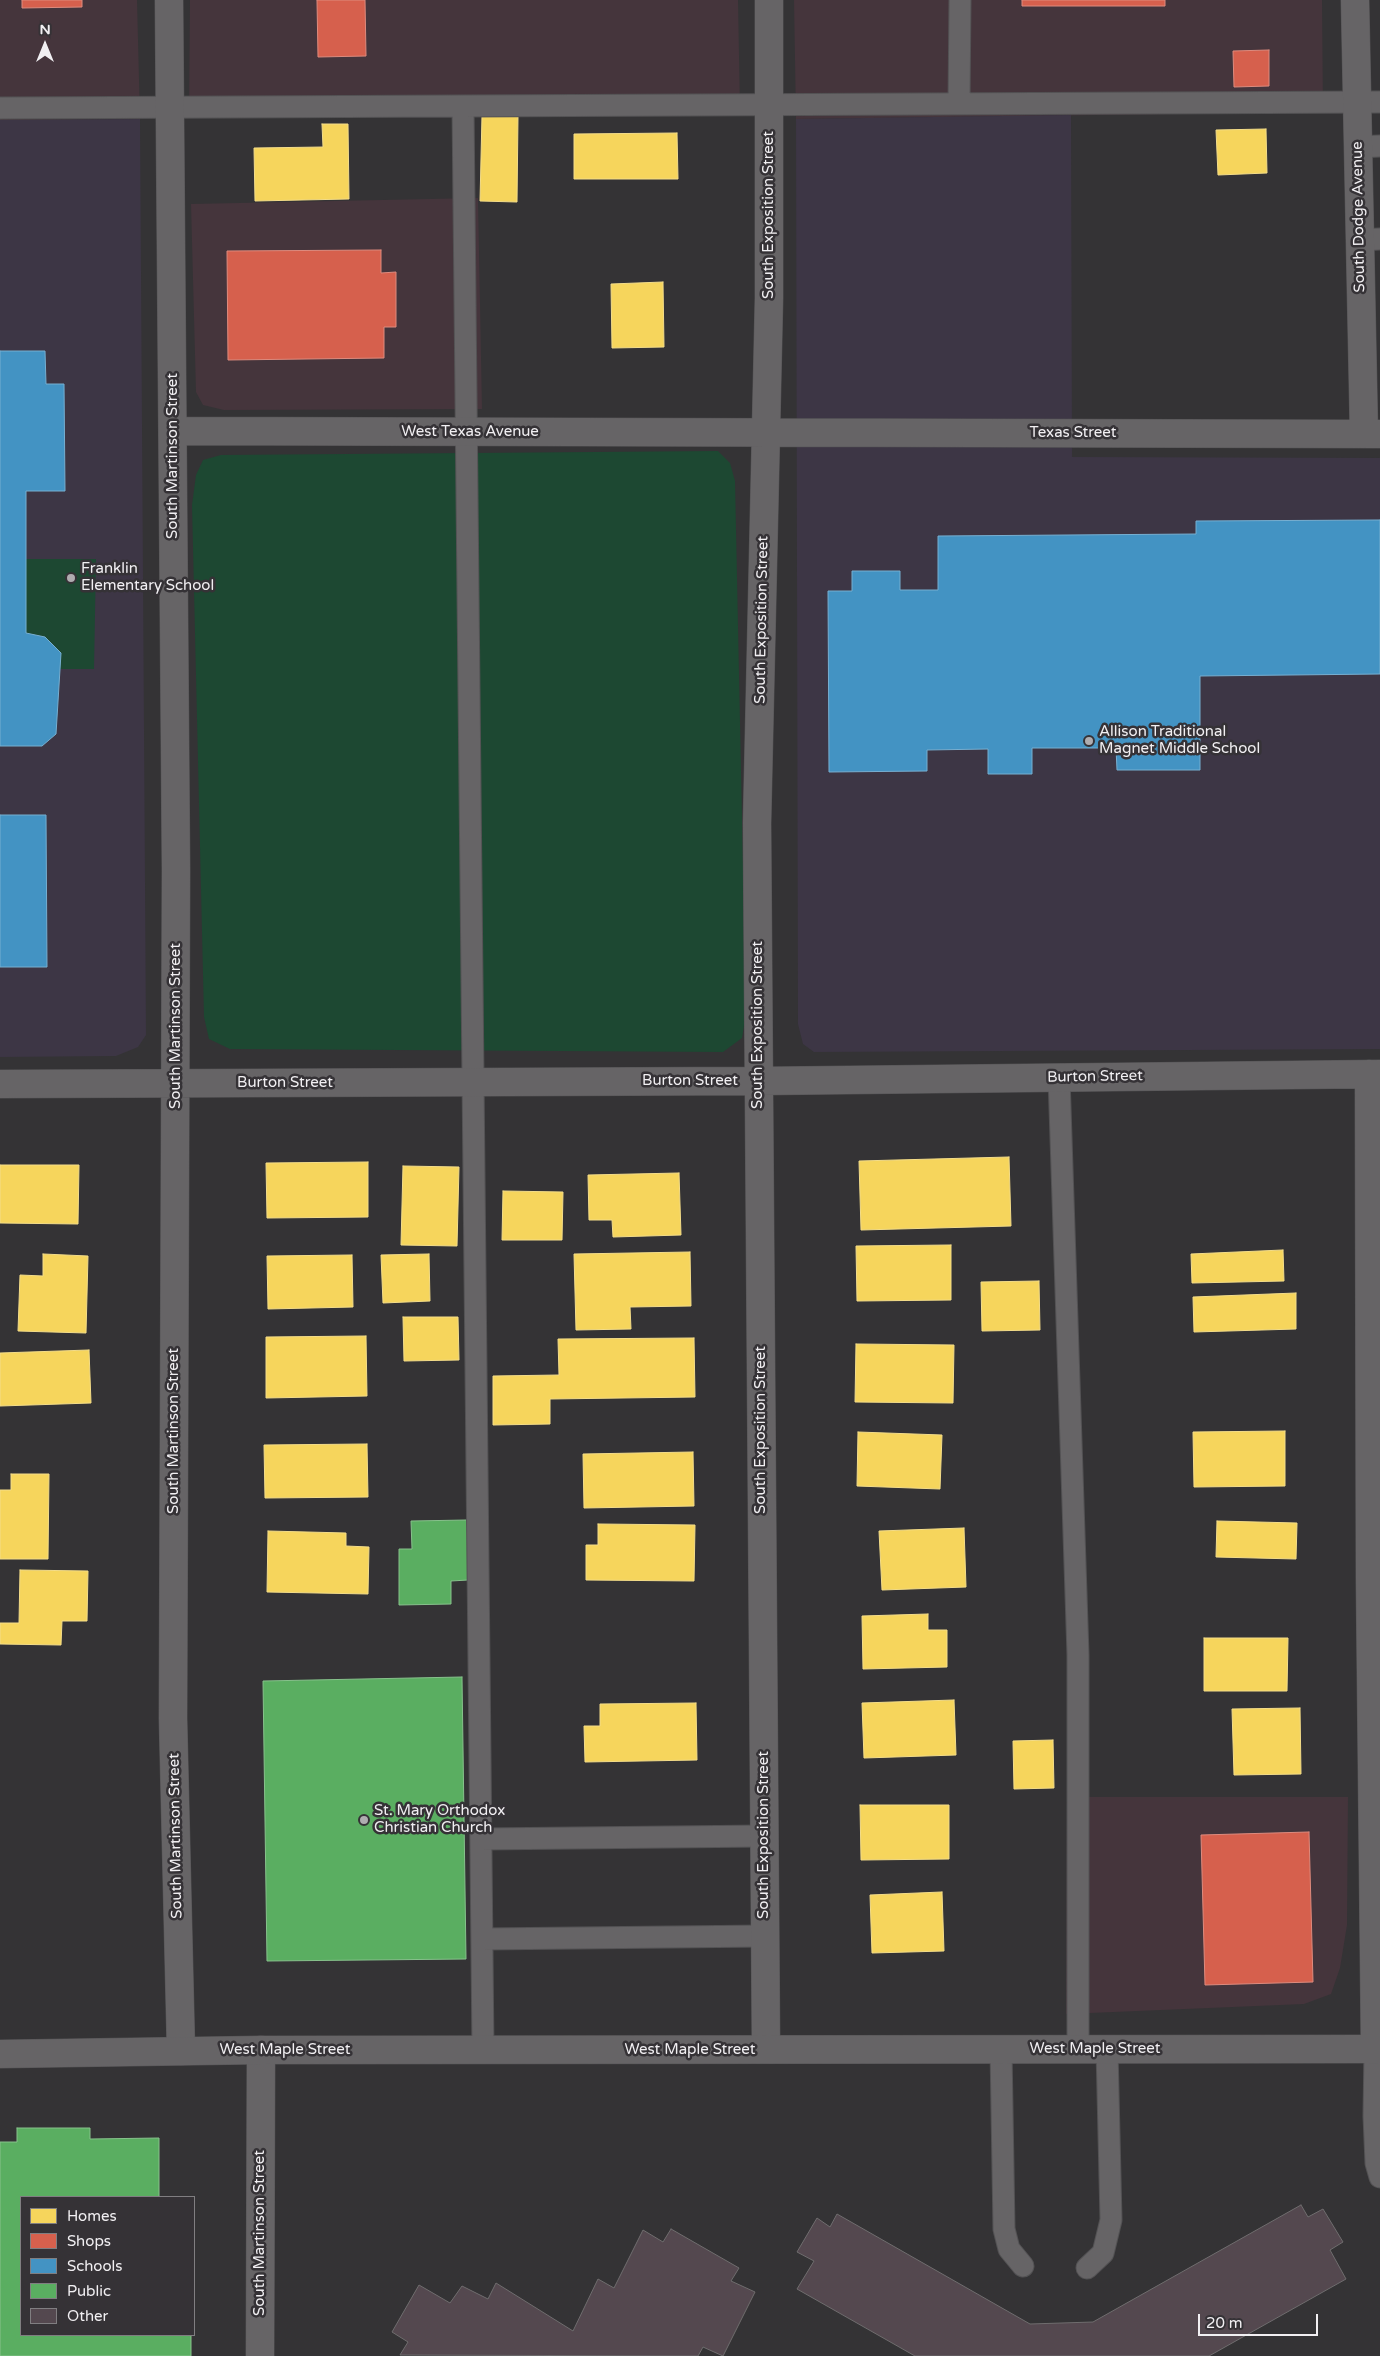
<!DOCTYPE html>
<style>
body{margin:0}
#map{position:relative;width:1380px;height:2356px;overflow:hidden;background:#343335;font-family:"Varela Round",sans-serif}
canvas{display:block}
.legend{position:absolute;left:20px;top:2196px;width:175px;height:140px;box-sizing:border-box;background:#353236;border:1px solid #807e81;margin:0;padding:6px 9px;list-style:none;font-size:15px;color:#f1eff2}
.legend li{display:flex;align-items:center;gap:10px;height:25px}
.legend b{width:25px;border:1px solid #807e81}
.north{position:absolute;left:20px;top:20px;width:50px;height:50px;-webkit-text-stroke:4px #353236;paint-order:stroke;rotate:0deg;font-size:14px;font-weight:700;line-height:20px;text-align:center;color:#f1eff2}
.north::after{content:'';display:block;margin:auto;width:18px;height:22px;background:#f1eff2;clip-path:polygon(50% 0,100% 100%,50% 72%,0 100%)}
.scale{position:absolute;left:1198px;top:2314px;width:120px;height:22px;box-sizing:border-box;border:2px solid #f1eff2;border-top:0;padding-left:6px;font-size:15px;line-height:18px;white-space:nowrap;color:#f1eff2;-webkit-text-stroke:4px #353236;paint-order:stroke}
</style>
<div id="map">
<canvas width="1380" height="2356"></canvas>
<ul class="legend">
<li><b style="height:14px;background:#f6d55c"></b>Homes</li>
<li><b style="height:14px;background:#d6604d"></b>Shops</li>
<li><b style="height:14px;background:#4393c3"></b>Schools</li>
<li><b style="height:14px;background:#5aae61"></b>Public</li>
<li><b style="height:14px;background:#54484f"></b>Other</li>
</ul>
<div class="north">N</div>
<div class="scale">20 m</div>
</div>
<script>
const ctx = document.querySelector('canvas').getContext('2d');
ctx.lineJoin = 'round';
function paint(path, color) { ctx.fillStyle = color; ctx.fill(path, 'evenodd'); }
const poly = rows => new Path2D(rows.map(r => 'M' + r).join(''));
function trace(path, color, width, dash) { ctx.strokeStyle = color; ctx.lineWidth = width; ctx.lineCap = dash ? 'butt' : 'round'; ctx.setLineDash(dash || []); ctx.stroke(path); }
function write(font, color, halo, rows, align = 'center') {
  ctx.font = font + ' "Varela Round",sans-serif'; ctx.lineWidth = 5; ctx.setLineDash([]); ctx.textBaseline = 'middle'; ctx.strokeStyle = halo; ctx.fillStyle = color; for (const [text, x, y, turn = 0] of rows) {
    ctx.save(); ctx.translate(x, y); ctx.rotate((+turn || 0) * Math.PI / 180); ctx.textAlign = isNaN(turn) ? turn : align; if (halo) ctx.strokeText(text, 0, 0); ctx.fillText(text, 0, 0); ctx.restore();
  }
}
paint(poly([
 [0,0,137,0,140,119,0,120],
 [190,0,738,0,740,110,189,118],
 [794,0,1322,0,1323,112,796,119],
 [478,198,482,409,224,410,203,405,196,392,191,204],
 [1067,1797,1348,1797,1347,1925,1340,1968,1331,1994,1304,2004,1066,2014]
]), '#45353c');
paint(poly([
 [1071,115,1072,457,1380,458,1380,1049,814,1052,803,1044,798,1024,796,119],
 [140,119,146,1035,138,1047,116,1056,0,1057,0,120]
]), '#3d3645');
paint(poly([
 [718,451,730,463,735,481,746,1013,742,1038,723,1052,230,1049,209,1039,204,1017,192,505,196,475,203,460,221,455],
 [26,559,96,559,94,669,59,669,45,637,26,633]
]), '#1d4832');
const homes = poly([
 [482,116,518,116,517,202,480,201,482,116],
 [322,124,348,124,349,199,255,201,254,148,323,147,322,124],
 [1266,129,1267,173,1218,175,1216,130,1266,129],
 [677,133,678,179,574,179,574,134,677,133],
 [663,282,664,347,612,348,611,284,663,282],
 [1009,1157,1011,1226,861,1230,859,1161,1009,1157],
 [368,1162,368,1217,267,1218,266,1163,368,1162],
 [0,1165,79,1165,78,1224,0,1223,0,1165],
 [403,1166,459,1167,457,1246,401,1245,403,1166],
 [679,1173,681,1235,613,1237,612,1220,589,1220,588,1175,679,1173],
 [503,1191,563,1192,562,1240,502,1240,503,1191],
 [951,1245,951,1300,857,1301,856,1246,951,1245],
 [1283,1250,1284,1281,1192,1283,1191,1254,1283,1250],
 [690,1252,691,1306,630,1307,631,1329,576,1330,574,1254,690,1252],
 [43,1254,88,1256,86,1333,18,1331,20,1275,43,1276,43,1254],
 [429,1254,430,1301,383,1303,381,1255,429,1254],
 [352,1255,353,1307,268,1309,267,1256,352,1255],
 [1039,1281,1040,1330,982,1331,981,1282,1039,1281],
 [1296,1293,1296,1329,1194,1332,1193,1297,1296,1293],
 [403,1317,458,1317,459,1360,404,1361,403,1317],
 [366,1336,367,1396,266,1398,266,1337,366,1336],
 [694,1338,695,1397,550,1399,550,1424,493,1425,493,1376,559,1375,558,1339,694,1338],
 [856,1344,954,1345,953,1403,855,1402,856,1344],
 [89,1350,91,1403,0,1406,0,1353,89,1350],
 [1285,1431,1285,1486,1194,1487,1193,1432,1285,1431],
 [858,1432,942,1435,940,1489,857,1486,858,1432],
 [367,1444,368,1497,265,1498,264,1445,367,1444],
 [693,1452,694,1506,584,1508,583,1454,693,1452],
 [11,1474,49,1474,48,1559,0,1559,0,1490,11,1490,11,1474],
 [1217,1521,1297,1523,1296,1559,1216,1557,1217,1521],
 [598,1524,695,1525,694,1581,586,1580,586,1545,598,1545,598,1524],
 [964,1528,966,1587,882,1590,879,1531,964,1528],
 [268,1531,346,1533,346,1546,369,1547,368,1594,267,1592,268,1531],
 [20,1570,88,1571,87,1621,62,1621,61,1645,0,1644,0,1623,19,1623,20,1570],
 [928,1614,928,1630,947,1630,947,1667,863,1669,862,1616,928,1614],
 [1204,1638,1288,1638,1287,1691,1204,1691,1204,1638],
 [954,1700,956,1755,864,1758,862,1703,954,1700],
 [696,1703,697,1760,585,1762,584,1726,600,1726,600,1704,696,1703],
 [1300,1708,1301,1774,1234,1775,1232,1709,1300,1708],
 [1053,1740,1054,1788,1014,1789,1013,1741,1053,1740],
 [860,1805,949,1805,949,1859,861,1860,860,1805],
 [942,1892,944,1951,872,1953,870,1895,942,1892]
]);
paint(homes, '#f6d55c');
trace(homes, '#f4dd89', 1);
const shops = poly([
 [22,0,82,0,82,7,22,8,22,0],
 [317,0,365,0,366,56,318,57,317,0],
 [1022,0,1165,0,1165,6,1022,6,1022,0],
 [1269,50,1269,86,1234,87,1233,51,1269,50],
 [381,250,381,273,396,272,396,327,384,327,384,358,228,360,227,251,381,250],
 [1309,1832,1313,1982,1205,1985,1201,1835,1309,1832]
]);
paint(shops, '#d6604d');
trace(shops, '#de8b7e', 1);
const schools = poly([
 [0,351,45,351,46,384,64,384,65,491,26,491,26,633,45,637,61,653,56,734,42,746,0,746,0,351],
 [1380,520,1380,674,1200,676,1200,770,1117,770,1116,748,1032,748,1032,774,988,774,988,749,927,750,927,771,829,772,828,591,852,591,852,571,900,571,900,590,938,590,938,536,1196,534,1196,521,1380,520],
 [0,815,46,815,47,967,0,967,0,815]
]);
paint(schools, '#4393c3');
trace(schools, '#77afd1', 1);
const public = poly([
 [467,1520,468,1580,451,1581,451,1604,399,1605,399,1549,412,1549,411,1521,467,1520],
 [462,1677,466,1959,267,1961,263,1681,462,1677],
 [17,2128,90,2128,90,2139,159,2138,159,2197,21,2197,21,2335,191,2335,191,2356,0,2356,0,2142,17,2142,17,2128]
]);
paint(public, '#5aae61');
trace(public, '#87c28c', 1);
const building = poly([
 [1301,2205,1308,2217,1323,2209,1343,2242,1330,2250,1346,2279,1209,2356,915,2356,797,2289,814,2261,797,2252,817,2218,830,2227,837,2214,1030,2324,1093,2322,1301,2205],
 [671,2229,739,2268,731,2281,755,2292,723,2356,703,2347,698,2356,400,2355,408,2342,392,2332,419,2285,450,2303,462,2286,488,2299,496,2283,573,2331,598,2279,614,2288,643,2230,663,2242,671,2229]
]);
paint(building, '#54484f');
trace(building, '#6f6d6e', 1);
const service = poly([
 [959,104,960,0],
 [463,106,483,2050],
 [0,108,1380,102],
 [1357,147,1380,146],
 [1360,240,1380,239],
 [1059,1077,1078,1655,1078,2049],
 [481,1839,764,1836],
 [482,1939,765,1936],
 [1001,2049,1004,2229,1009,2249,1023,2266],
 [1375,2049,1374,2116,1376,2163,1380,2177],
 [1087,2268,1103,2253,1111,2220,1107,2049]
]);
const minor = poly([
 [169,0,176,870,173,1718,181,2051],
 [1355,0,1364,434],
 [173,431,1380,434],
 [1369,1074,1370,1579,1375,2049],
 [0,1084,759,1081,1380,1074],
 [766,2049,757,823,769,298,769,0],
 [260,2356,261,2050]
]);
const tertiary = poly([
 [0,2054,261,2050,1380,2049]
]);
trace(service, '#535254', 23);
trace(minor, '#535254', 29);
trace(tertiary, '#535254', 29);
trace(service, '#666466', 21);
trace(minor, '#666466', 28);
trace(tertiary, '#666466', 28);
for (const [x, y, r, color] of [
 [71,578,5,"#afadb0"],
 [1089,741,5,"#afadb0"],
 [364,1820,5,"#afadb0"]
]) { const dot = new Path2D(); dot.arc(x, y, r, 0, 2 * Math.PI); ctx.fillStyle = color; ctx.fill(dot); trace(dot, '#353236', 2); }
write('15px', '#f1eff2', '#353236', [
 ["South Exposition Street",769,215,-90],
 ["South Dodge Avenue",1359,217,-91],
 ["West Texas Avenue",470,432],
 ["Texas Street",1073,433],
 ["South Martinson Street",173,456,-90],
 ["South Exposition Street",762,620,-89],
 ["South Exposition Street",758,1025,-90],
 ["South Martinson Street",176,1026,-90],
 ["Burton Street",1095,1077,-1],
 ["Burton Street",690,1081],
 ["Burton Street",285,1083],
 ["South Exposition Street",761,1430,-90],
 ["South Martinson Street",174,1431,-90],
 ["South Exposition Street",764,1835,-90],
 ["South Martinson Street",176,1836,-91],
 ["West Maple Street",1095,2049],
 ["West Maple Street",285,2050],
 ["West Maple Street",690,2050],
 ["South Martinson Street",260,2233,-90]
]);
write('15px', '#f1eff2', '#353236', [
 ["Franklin",81,569],
 ["Elementary School",81,586],
 ["Allison Traditional",1099,732],
 ["Magnet Middle School",1099,749],
 ["St. Mary Orthodox",374,1811],
 ["Christian Church",374,1828]
], 'left');
</script>
